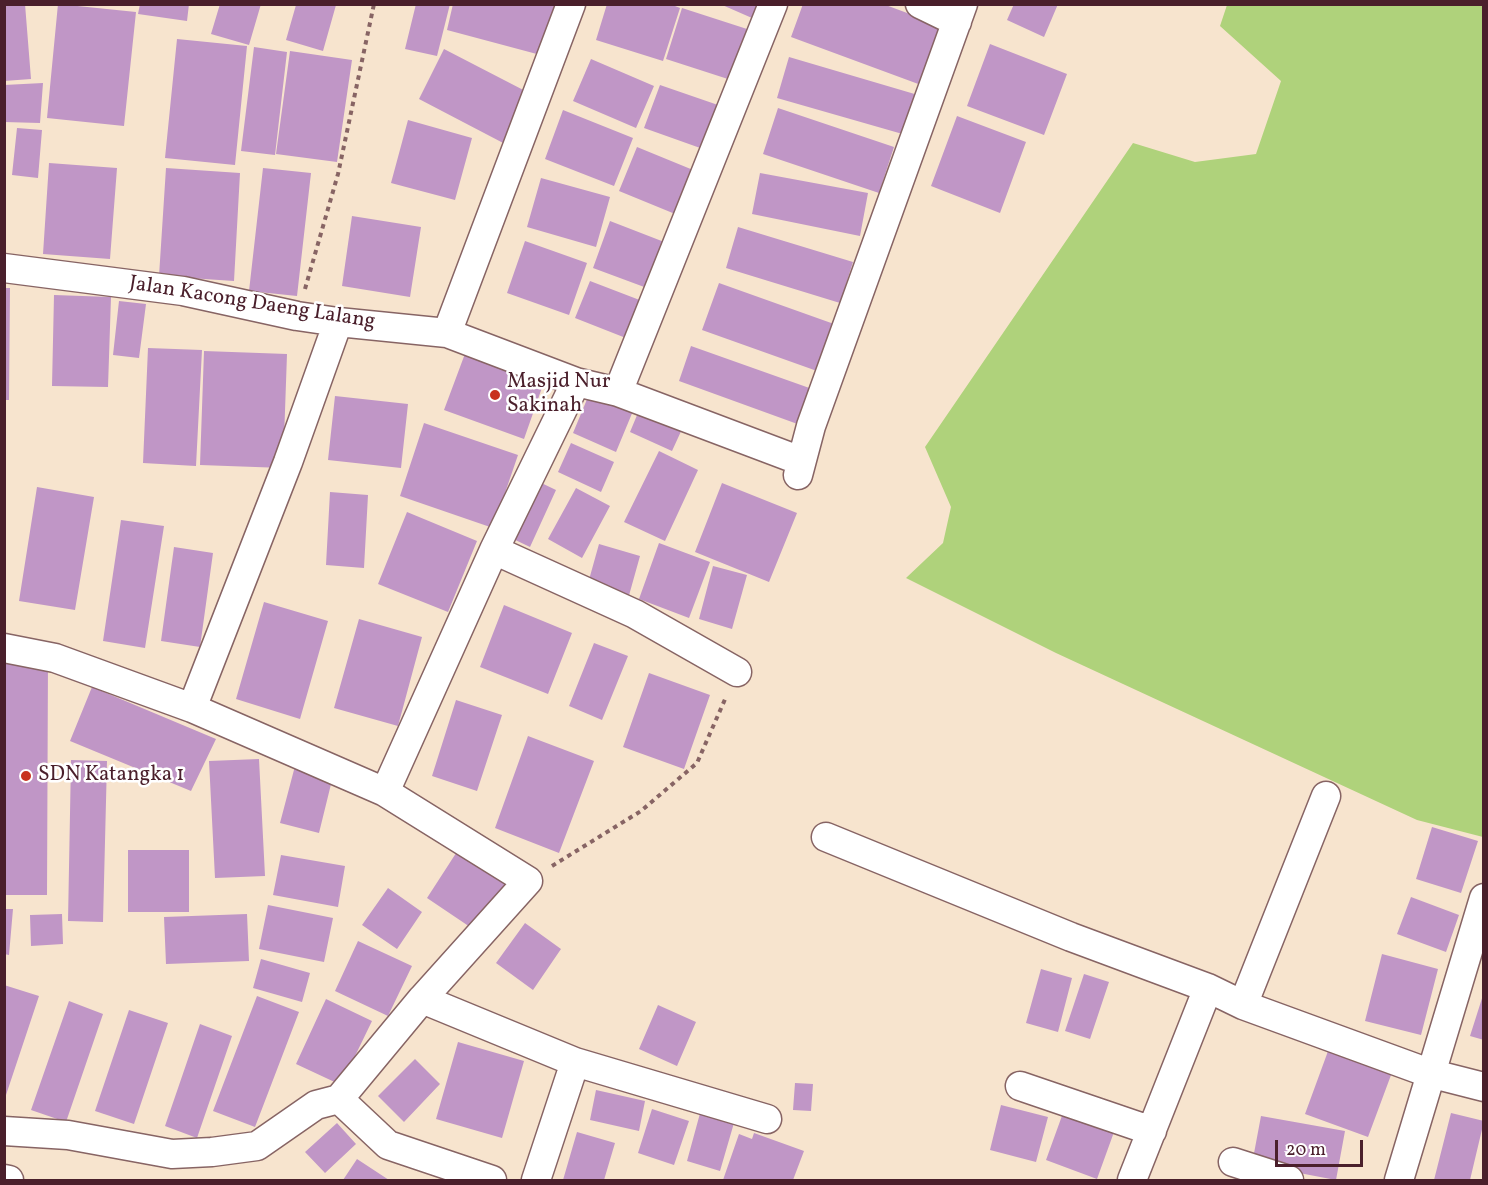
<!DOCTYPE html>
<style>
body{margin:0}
#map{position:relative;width:1488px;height:1185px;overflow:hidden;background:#f7e4ce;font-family:Vollkorn,serif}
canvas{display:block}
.frame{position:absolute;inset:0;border:6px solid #4a1f2b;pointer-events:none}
.scale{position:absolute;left:1275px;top:1140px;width:88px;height:27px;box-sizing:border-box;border:3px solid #4a1f2b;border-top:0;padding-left:8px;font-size:18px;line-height:21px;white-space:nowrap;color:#4a1f2b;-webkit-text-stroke:4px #fff;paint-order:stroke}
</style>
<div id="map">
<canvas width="1488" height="1185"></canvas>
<div class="frame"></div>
<div class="scale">20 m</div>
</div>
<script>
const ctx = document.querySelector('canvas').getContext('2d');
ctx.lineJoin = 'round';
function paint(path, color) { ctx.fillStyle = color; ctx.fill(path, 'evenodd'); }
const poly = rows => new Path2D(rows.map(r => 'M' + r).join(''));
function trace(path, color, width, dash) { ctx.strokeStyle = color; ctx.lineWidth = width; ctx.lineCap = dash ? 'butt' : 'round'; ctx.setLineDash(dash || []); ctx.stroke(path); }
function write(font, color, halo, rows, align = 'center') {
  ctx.font = font + ' Vollkorn,serif'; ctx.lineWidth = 5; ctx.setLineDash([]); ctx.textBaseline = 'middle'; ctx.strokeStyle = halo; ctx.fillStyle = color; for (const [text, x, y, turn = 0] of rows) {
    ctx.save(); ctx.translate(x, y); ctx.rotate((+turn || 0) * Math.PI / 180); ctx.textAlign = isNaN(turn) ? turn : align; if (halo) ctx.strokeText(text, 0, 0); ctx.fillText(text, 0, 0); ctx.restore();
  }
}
paint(poly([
 [1227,5,1483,5,1483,837,1417,820,1056,653,906,578,943,543,951,507,925,447,1133,143,1195,162,1256,154,1281,81,1220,26]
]), '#afd27b');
paint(poly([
 [4,4,25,4,31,79,4,81],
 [58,4,136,12,124,126,47,118],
 [140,4,189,4,187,21,138,14],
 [220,4,261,4,249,45,211,34],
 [416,4,450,4,437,56,405,49],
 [453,4,562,4,548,57,447,30],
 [607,4,670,4,680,8,663,61,596,40],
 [720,4,758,4,752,18],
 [803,4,883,4,942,26,921,85,791,37],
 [1014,4,1058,4,1044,37,1007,20],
 [296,5,336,5,323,51,286,40],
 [682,8,747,29,731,80,666,59],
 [177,39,247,46,235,165,165,158],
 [990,44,1067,74,1044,135,967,106],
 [254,47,287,52,275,155,241,151],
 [444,49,533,95,507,145,419,99],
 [290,51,352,60,337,162,276,154],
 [789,57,918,95,906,135,777,98],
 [591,59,654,86,636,128,573,101],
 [43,83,40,123,4,122,4,85],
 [660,85,718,105,703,149,644,128],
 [778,108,894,147,879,193,763,154],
 [563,110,633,138,614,186,545,159],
 [957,116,1026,142,1000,213,931,186],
 [408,120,472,138,455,200,391,183],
 [17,128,42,130,38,178,12,175],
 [637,147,698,172,680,216,619,191],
 [49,163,117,168,110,259,43,254],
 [166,168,240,173,234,281,159,276],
 [263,168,311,173,297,296,249,291],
 [760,173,868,193,860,236,752,214],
 [541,178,610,197,596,247,527,227],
 [352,216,421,227,410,297,342,286],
 [610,221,672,245,655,291,593,268],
 [738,227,853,262,840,303,726,268],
 [525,241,587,263,569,315,507,293],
 [590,281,650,304,636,342,575,318],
 [719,283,834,324,817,371,702,330],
 [4,288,10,288,9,400,4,400],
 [54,295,111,297,108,387,52,386],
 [119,301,146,304,139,358,113,355],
 [691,346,815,390,803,426,679,381],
 [148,348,202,350,196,466,143,463],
 [204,351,287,354,283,468,200,465],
 [466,351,545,379,524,439,444,410],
 [590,392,633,411,616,452,573,433],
 [335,396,408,404,401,468,328,460],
 [640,408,683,427,672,451,630,432],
 [424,423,518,455,493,528,400,496],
 [571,443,614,462,601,492,558,472],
 [659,451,698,470,665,541,624,522],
 [533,479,556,490,530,547,507,536],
 [722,483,797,513,769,582,695,552],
 [37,487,94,497,75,610,19,601],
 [576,488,610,506,582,558,548,539],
 [330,492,368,495,364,568,326,565],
 [407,512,477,541,448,612,378,584],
 [121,520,164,526,145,648,103,641],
 [659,543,710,562,689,618,639,599],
 [599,544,640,556,628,599,587,587],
 [174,547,213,553,200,647,161,641],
 [713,566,747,575,732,629,699,619],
 [264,602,328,621,300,719,236,699],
 [504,605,572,633,548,694,480,667],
 [359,619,422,637,398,726,334,708],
 [594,643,628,656,602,720,569,706],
 [4,657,48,658,47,895,4,895],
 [649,673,710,695,684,769,623,747],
 [92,687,216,739,191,791,70,741],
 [456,700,502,715,477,791,432,776],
 [528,736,594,761,559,853,495,828],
 [259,759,265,876,215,878,209,761],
 [71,760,107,761,103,922,68,921],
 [295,766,333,776,319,833,280,823],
 [1432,827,1478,841,1461,893,1416,879],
 [460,847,509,880,476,931,427,898],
 [128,850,189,850,189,912,128,912],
 [281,855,345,866,338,907,273,895],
 [388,888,422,912,397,949,362,925],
 [1411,897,1459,915,1446,952,1397,934],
 [268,905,333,918,324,962,259,949],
 [4,909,13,909,9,955,4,954],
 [62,914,63,944,31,946,30,915],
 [247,914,249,961,166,964,164,917],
 [525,923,561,949,533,990,496,963],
 [358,941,412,966,388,1016,335,991],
 [1382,954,1438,969,1421,1035,1365,1021],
 [261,959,310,973,302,1002,253,988],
 [1041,969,1072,978,1058,1032,1026,1023],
 [1084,974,1109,982,1090,1039,1065,1031],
 [4,985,39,996,5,1098,4,1098],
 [1484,992,1484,1040,1470,1036],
 [257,996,299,1012,255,1127,213,1111],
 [326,999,372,1021,341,1085,296,1064],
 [69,1001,103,1014,66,1122,31,1110],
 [658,1005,696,1022,677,1066,639,1049],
 [129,1010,168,1023,134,1124,95,1111],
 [200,1024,232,1036,197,1138,165,1126],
 [458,1042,524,1061,502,1138,436,1119],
 [1331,1043,1394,1067,1368,1137,1305,1114],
 [415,1059,440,1084,404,1122,378,1096],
 [795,1083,813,1084,811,1111,793,1110],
 [596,1090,645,1101,639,1131,590,1120],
 [1001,1105,1048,1117,1036,1162,990,1150],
 [702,1106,736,1116,720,1171,687,1161],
 [652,1109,689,1121,674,1165,638,1153],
 [1063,1113,1114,1132,1097,1179,1046,1160],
 [1451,1113,1484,1121,1470,1180,1434,1180],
 [1261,1116,1345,1131,1336,1180,1252,1164],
 [337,1123,356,1144,325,1173,305,1152],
 [577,1132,615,1143,604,1180,563,1180],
 [754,1133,804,1151,793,1180,723,1180,739,1134,752,1139],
 [357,1159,389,1180,343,1180]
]), '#c096c6');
const minor = poly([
 [920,4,957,22],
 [4,268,183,291,297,316,338,322,447,333,576,382,618,392,801,461],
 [447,333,571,4],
 [618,392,773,4],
 [798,475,811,426,963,4],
 [494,550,635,614,737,672],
 [4,648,55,658,192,708,385,792,494,550,576,382],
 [192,708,288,462,338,322],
 [826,837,1071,937,1208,988,1243,1005,1429,1073,1484,1087],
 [422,999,575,1062,767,1119],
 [1243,1005,1326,796],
 [1020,1086,1152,1131],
 [339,1099,388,1145,492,1180],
 [4,1131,68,1135,172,1154,212,1152,257,1146,316,1105,339,1099,422,999,528,881,385,792],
 [1233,1162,1289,1180],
 [4,1179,9,1180],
 [536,1180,575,1062],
 [1132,1180,1208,988],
 [1399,1180,1484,898]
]);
trace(minor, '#876464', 31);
trace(poly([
 [305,289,338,174,374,4],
 [552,866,641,811,697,763,726,697]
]), '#876464', 4, [4.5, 4.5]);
trace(minor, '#fff', 28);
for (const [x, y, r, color] of [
 [495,395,6,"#c8321e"],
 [26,776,6,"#c8321e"]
]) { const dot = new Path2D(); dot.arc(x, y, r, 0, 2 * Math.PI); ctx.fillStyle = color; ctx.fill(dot); trace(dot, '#fff', 2); }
write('21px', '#4a1f2b', '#fff', [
 ["Jalan Kacong Daeng Lalang",252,304,9]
]);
write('21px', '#4a1f2b', '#fff', [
 ["Masjid Nur",507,383],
 ["Sakinah",507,407],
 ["SDN Katangka 1",38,776]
], 'left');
</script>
